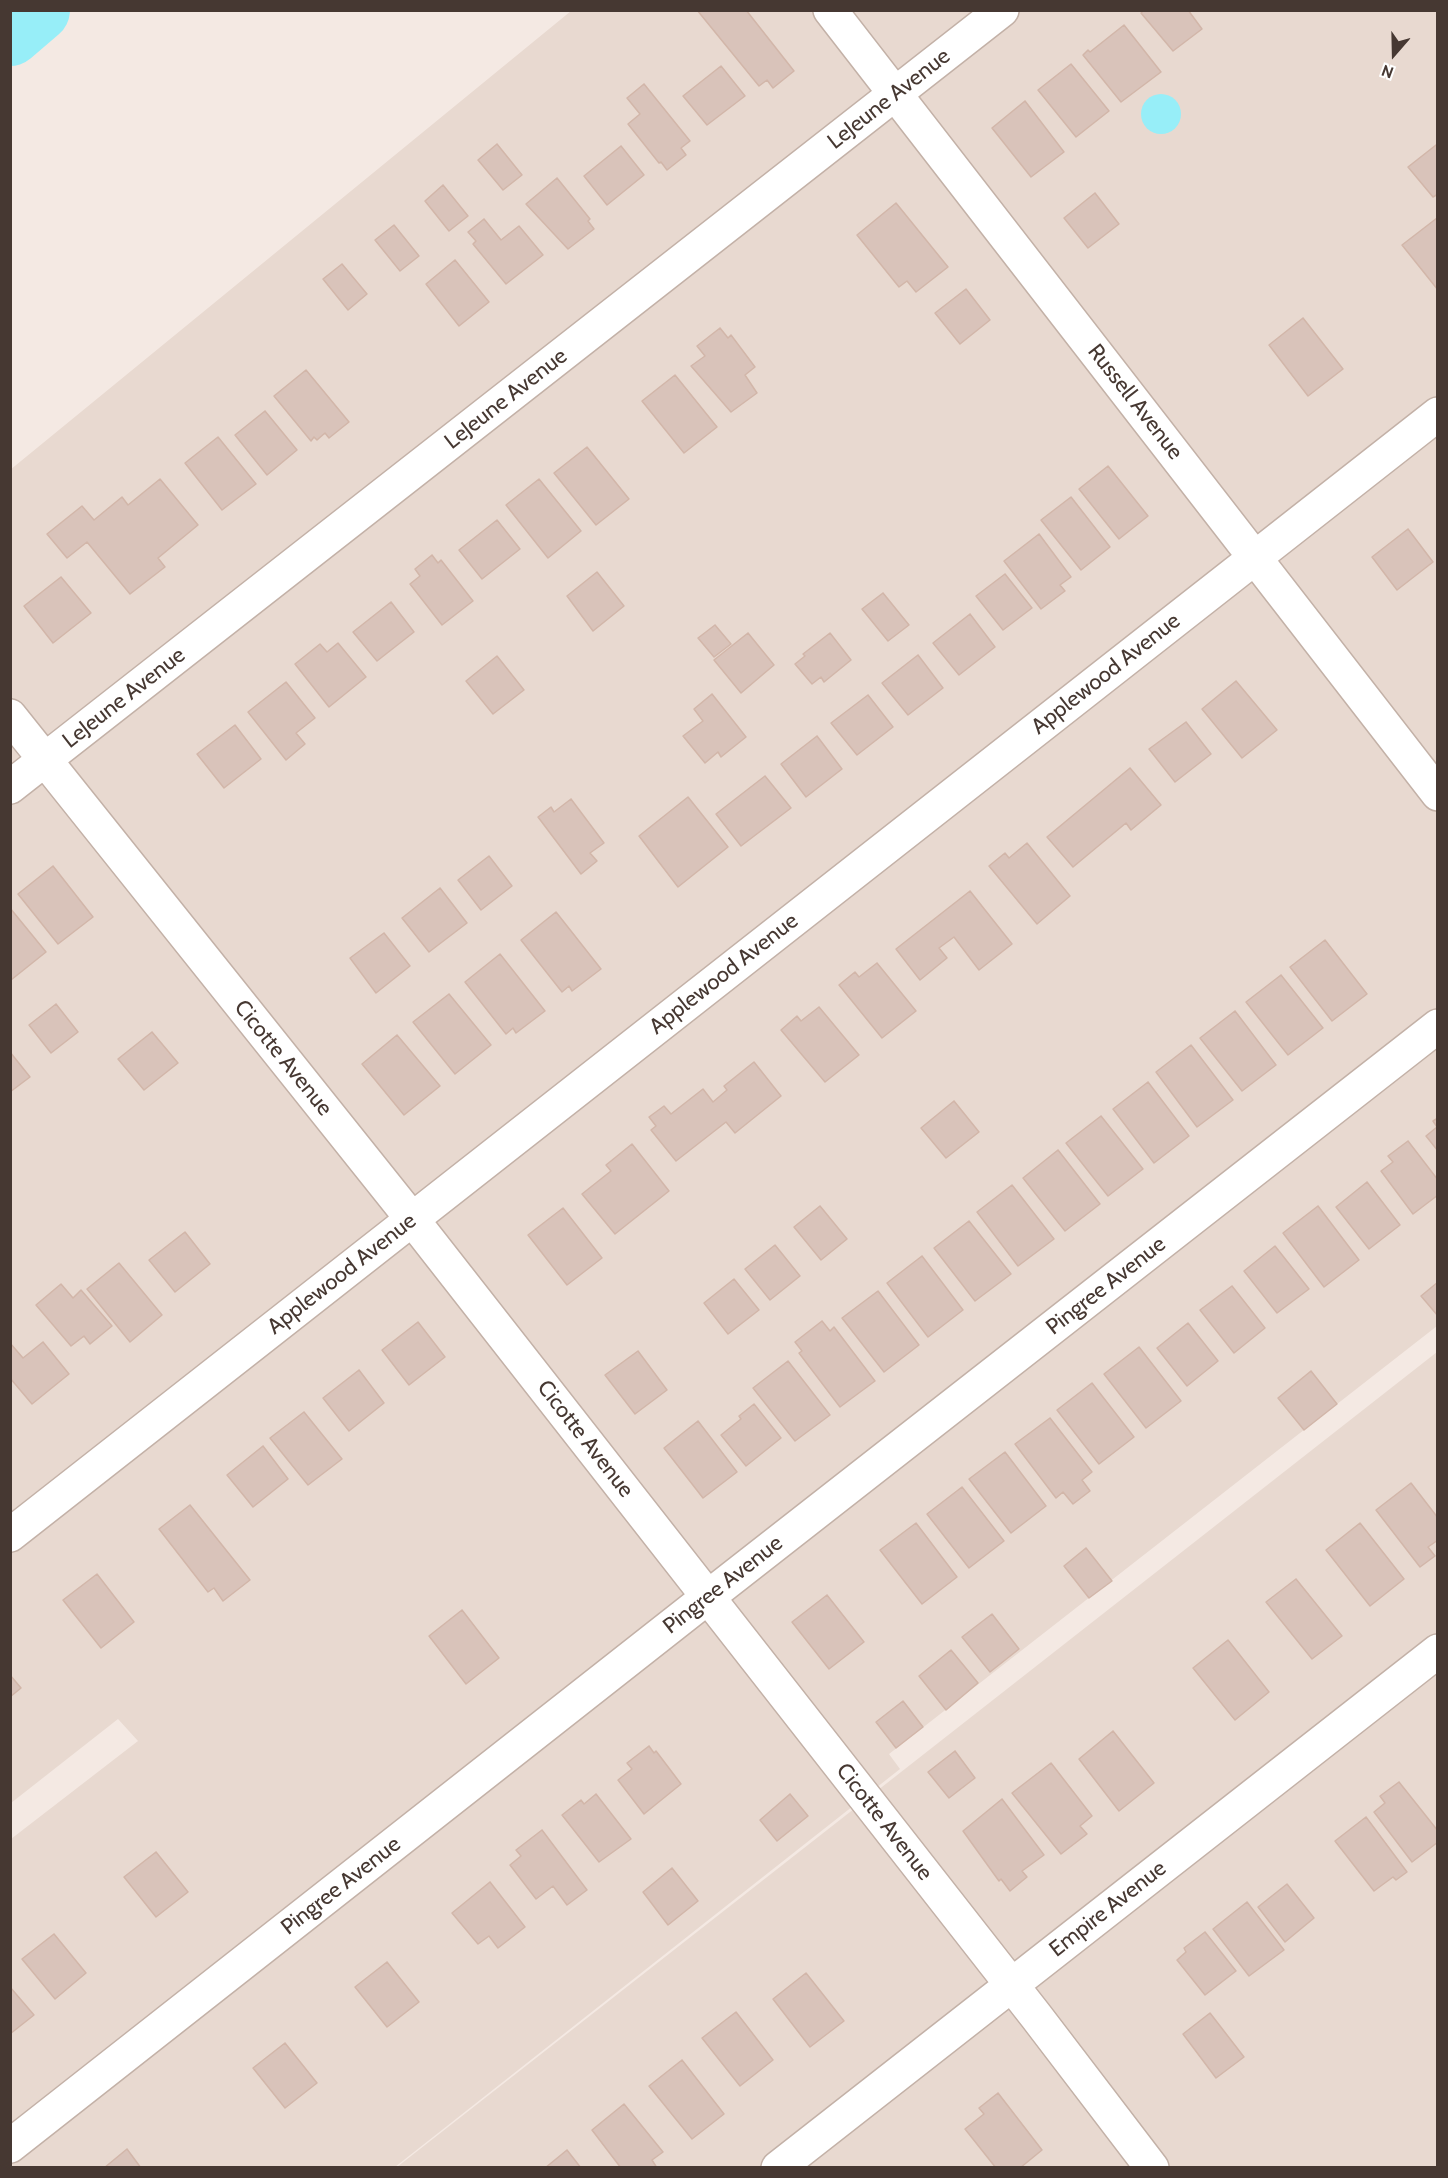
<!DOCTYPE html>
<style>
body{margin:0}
#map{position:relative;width:1448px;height:2178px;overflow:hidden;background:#f4e9e3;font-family:Cabin,sans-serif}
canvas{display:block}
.frame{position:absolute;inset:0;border:12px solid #463832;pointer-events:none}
.north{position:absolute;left:1364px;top:24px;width:60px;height:60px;-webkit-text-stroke:4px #fff;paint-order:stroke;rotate:200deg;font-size:16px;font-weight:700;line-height:24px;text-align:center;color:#463832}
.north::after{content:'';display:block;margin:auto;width:21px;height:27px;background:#463832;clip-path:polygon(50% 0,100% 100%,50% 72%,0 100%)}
</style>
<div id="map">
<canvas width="1448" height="2178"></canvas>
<div class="frame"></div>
<div class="north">N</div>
</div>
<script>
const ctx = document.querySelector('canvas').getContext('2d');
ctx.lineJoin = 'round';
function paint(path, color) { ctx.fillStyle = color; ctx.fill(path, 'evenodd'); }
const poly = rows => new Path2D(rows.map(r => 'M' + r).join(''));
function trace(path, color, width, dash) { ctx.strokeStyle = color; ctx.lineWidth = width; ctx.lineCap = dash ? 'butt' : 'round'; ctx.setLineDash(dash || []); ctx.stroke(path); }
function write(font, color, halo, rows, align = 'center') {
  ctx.font = font + ' Cabin,sans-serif'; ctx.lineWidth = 5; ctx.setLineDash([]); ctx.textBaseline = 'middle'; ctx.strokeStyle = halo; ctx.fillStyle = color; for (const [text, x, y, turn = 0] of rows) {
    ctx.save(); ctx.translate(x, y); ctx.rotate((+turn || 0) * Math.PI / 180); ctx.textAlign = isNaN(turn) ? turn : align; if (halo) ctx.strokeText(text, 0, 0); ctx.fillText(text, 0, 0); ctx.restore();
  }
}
paint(poly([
 [571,11,1437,11,1437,1326,889,1754,900,1769,395,2167,11,2167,11,1839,138,1741,118,1719,11,1803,10,470],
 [1437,1352,1437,2167,397,2167]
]), '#e8d9d0');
paint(poly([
 [11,10,39,10,39,11,11,34]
]), '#e3eda6');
paint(poly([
 '1141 114a20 20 0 1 1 40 0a20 20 0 1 1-40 0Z'
]), '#97eef8');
trace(poly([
 [10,34,38,10]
]), '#97eef8', 64);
const building = poly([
 [697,10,746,10,794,71,773,88,767,80,759,86,697,10],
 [1144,10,1188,10,1202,29,1173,51,1141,13,1144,10],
 [1124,25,1161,72,1121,102,1083,55,1088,50,1090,52,1124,25],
 [1071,64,1109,111,1076,137,1038,90,1071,64],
 [721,66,745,96,707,125,683,96,721,66],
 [644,84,690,141,681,148,686,155,667,170,661,162,659,163,628,124,640,114,627,98,644,84],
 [1025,101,1064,152,1031,177,992,128,1025,101],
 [497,144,522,175,503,190,478,160,497,144],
 [1436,145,1438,147,1438,194,1433,197,1408,167,1436,145],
 [621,146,644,175,607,205,584,176,621,146],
 [557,178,590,219,588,221,594,229,568,249,526,204,557,178],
 [443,185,468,216,449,231,425,201,443,185],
 [1095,193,1119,224,1088,248,1064,218,1095,193],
 [896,203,948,267,916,292,907,281,899,287,857,235,896,203],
 [1437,218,1438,219,1438,290,1402,245,1437,218],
 [484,219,501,240,519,226,543,255,506,284,473,244,476,241,468,232,484,219],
 [394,225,419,256,400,271,375,240,394,225],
 [455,260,489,302,459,326,426,284,455,260],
 [342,264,367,294,348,310,323,279,342,264],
 [966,289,990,320,960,344,935,313,966,289],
 [1303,318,1343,369,1308,396,1269,345,1303,318],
 [720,328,728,338,731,335,755,367,745,375,757,393,731,412,691,366,705,356,697,346,720,328],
 [306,370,349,422,329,438,325,433,317,440,314,437,311,441,274,396,306,370],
 [675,375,717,427,684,453,642,401,675,375],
 [265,411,297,450,267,475,235,435,265,411],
 [218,437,256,484,222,510,185,463,218,437],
 [587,447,629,499,596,525,554,473,587,447],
 [1108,466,1148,516,1119,539,1079,489,1108,466],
 [160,479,198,525,158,558,165,567,130,594,87,542,67,558,47,534,82,506,94,520,122,497,128,505,160,479],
 [539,479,581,531,548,558,506,505,539,479],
 [1071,497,1110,547,1081,570,1041,520,1071,497],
 [497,520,520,549,482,579,459,550,497,520],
 [1408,529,1433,562,1397,590,1372,557,1408,529],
 [1039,534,1071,577,1060,585,1065,591,1041,609,1004,561,1039,534],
 [432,555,438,563,441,560,473,601,442,625,410,584,420,576,415,569,432,555],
 [597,572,624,606,593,631,567,596,597,572],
 [1005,574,1032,608,1003,630,976,596,1005,574],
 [61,577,91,613,53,643,24,606,61,577],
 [883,593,909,625,888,641,862,609,883,593],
 [391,602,414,632,377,661,353,632,391,602],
 [970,614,995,647,959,675,933,643,970,614],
 [715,625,731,644,714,657,698,638,715,625],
 [748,633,774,665,741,693,714,660,748,633],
 [830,633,851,660,824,682,821,677,812,684,795,664,805,656,803,654,830,633],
 [338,643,366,677,329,707,295,664,320,644,327,652,338,643],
 [918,655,943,688,908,715,882,683,918,655],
 [497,656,524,690,493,714,466,681,497,656],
 [1236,681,1277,730,1242,758,1202,709,1236,681],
 [286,682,315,718,296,733,305,744,286,760,248,712,286,682],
 [712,694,746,737,721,757,718,752,705,763,683,736,703,721,694,709,712,694],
 [868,695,893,727,857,755,831,723,868,695],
 [1186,722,1211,754,1175,782,1149,749,1186,722],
 [235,725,261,759,224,788,197,754,235,725],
 [817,736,842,769,806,797,781,764,817,736],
 [1130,768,1161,805,1131,830,1126,823,1073,867,1047,837,1130,768],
 [765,776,791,808,741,846,716,814,765,776],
 [688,797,728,847,678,887,639,836,688,797],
 [571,799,604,843,590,853,597,861,581,874,538,817,551,807,554,812,571,799],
 [1027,843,1070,896,1037,924,989,866,1005,853,1009,858,1027,843],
 [489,856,512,886,481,910,458,880,489,856],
 [53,866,93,917,58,944,18,894,53,866],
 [440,888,467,923,429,952,402,918,440,888],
 [970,891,1012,944,979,970,954,937,939,948,947,958,920,980,896,949,970,891],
 [10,908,46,952,11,980,10,979,10,908],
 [556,912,601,969,572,991,569,986,562,992,521,940,556,912],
 [384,933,410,966,376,993,350,958,384,933],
 [1325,940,1367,994,1332,1021,1290,967,1325,940],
 [500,954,545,1011,516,1033,513,1028,506,1034,465,982,500,954],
 [877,963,916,1011,882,1038,839,985,855,972,859,977,877,963],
 [1281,975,1323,1028,1288,1055,1246,1002,1281,975],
 [449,994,491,1045,455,1074,413,1022,449,994],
 [56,1004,78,1032,51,1053,29,1025,56,1004],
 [819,1007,859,1055,825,1082,781,1030,797,1016,801,1021,819,1007],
 [1235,1011,1276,1065,1242,1091,1200,1038,1235,1011],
 [152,1032,178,1063,144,1090,118,1059,152,1032],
 [397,1035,440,1086,404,1115,362,1064,397,1035],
 [1191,1045,1233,1100,1197,1127,1156,1072,1191,1045],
 [10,1052,30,1077,10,1092,10,1052],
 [754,1062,781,1096,735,1133,726,1122,676,1161,651,1130,656,1126,649,1117,664,1106,671,1114,703,1089,713,1102,727,1090,724,1086,754,1062],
 [1148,1082,1189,1136,1154,1163,1113,1109,1148,1082],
 [954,1101,979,1132,946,1158,921,1128,954,1101],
 [1101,1116,1143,1169,1108,1196,1066,1143,1101,1116],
 [1438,1118,1438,1151,1426,1136,1437,1127,1433,1121,1438,1118],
 [1408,1141,1438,1180,1438,1195,1413,1214,1381,1171,1393,1162,1388,1156,1408,1141],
 [632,1144,669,1191,615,1234,582,1194,611,1171,606,1165,632,1144],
 [1058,1150,1100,1204,1065,1231,1023,1178,1058,1150],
 [1367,1182,1400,1225,1369,1249,1336,1207,1367,1182],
 [1012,1185,1054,1239,1018,1266,977,1212,1012,1185],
 [820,1206,847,1239,821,1260,794,1227,820,1206],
 [1318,1206,1359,1260,1324,1287,1283,1233,1318,1206],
 [563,1208,602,1258,567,1285,528,1235,563,1208],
 [969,1221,1011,1274,975,1301,934,1248,969,1221],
 [185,1232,210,1264,175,1292,149,1260,185,1232],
 [775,1245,800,1276,770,1300,745,1269,775,1245],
 [1275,1246,1309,1289,1277,1313,1244,1271,1275,1246],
 [922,1256,963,1310,928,1337,887,1283,922,1256],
 [119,1263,162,1315,130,1342,87,1289,119,1263],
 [734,1279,759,1310,728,1334,704,1303,734,1279],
 [1438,1282,1438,1316,1421,1296,1438,1282],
 [61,1284,73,1298,81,1290,112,1326,90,1344,84,1336,71,1346,36,1305,61,1284],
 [1232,1286,1265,1328,1234,1353,1200,1310,1232,1286],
 [878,1291,919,1345,884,1372,842,1318,878,1291],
 [822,1321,830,1331,834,1327,875,1381,840,1407,799,1353,802,1351,795,1342,822,1321],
 [418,1322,445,1357,409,1385,382,1350,418,1322],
 [1188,1323,1218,1361,1187,1386,1157,1348,1188,1323],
 [43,1342,69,1374,32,1404,10,1378,10,1343,23,1358,43,1342],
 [1139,1347,1181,1401,1146,1428,1104,1374,1139,1347],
 [638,1351,667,1390,635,1414,605,1375,638,1351],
 [788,1361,830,1415,795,1441,753,1388,788,1361],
 [359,1370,384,1403,349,1431,323,1398,359,1370],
 [1311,1371,1337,1404,1304,1430,1278,1398,1311,1371],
 [1092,1383,1134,1437,1099,1464,1057,1410,1092,1383],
 [754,1404,781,1438,746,1466,721,1435,741,1419,739,1416,754,1404],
 [304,1412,342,1459,308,1485,270,1438,304,1412],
 [1050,1418,1092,1472,1082,1480,1090,1491,1073,1504,1063,1492,1056,1498,1015,1444,1050,1418],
 [698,1421,737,1472,703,1498,664,1448,698,1421],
 [263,1446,288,1479,253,1507,227,1475,263,1446],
 [1005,1452,1046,1506,1011,1533,969,1479,1005,1452],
 [1411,1483,1438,1518,1438,1540,1428,1547,1435,1556,1420,1567,1376,1510,1411,1483],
 [962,1487,1004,1541,969,1568,927,1514,962,1487],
 [190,1505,250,1580,223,1601,214,1588,208,1592,159,1529,190,1505],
 [916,1523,957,1577,922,1604,880,1550,916,1523],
 [1360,1523,1404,1579,1370,1606,1326,1550,1360,1523],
 [1086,1548,1112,1581,1089,1598,1064,1566,1086,1548],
 [97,1574,134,1622,101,1648,63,1600,97,1574],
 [1296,1579,1342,1636,1312,1659,1266,1602,1296,1579],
 [827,1595,864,1642,829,1669,792,1622,827,1595],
 [462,1610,499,1658,466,1684,429,1636,462,1610],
 [992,1614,1019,1649,990,1672,962,1637,992,1614],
 [1228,1640,1269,1692,1235,1720,1193,1668,1228,1640],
 [951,1650,978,1683,946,1710,919,1676,951,1650],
 [10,1675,21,1688,10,1697,10,1675],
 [903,1701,923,1727,896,1748,876,1722,903,1701],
 [1113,1731,1154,1783,1119,1811,1079,1759,1113,1731],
 [649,1746,654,1753,656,1751,681,1784,644,1814,618,1780,632,1769,627,1763,649,1746],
 [955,1751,975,1778,949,1798,928,1772,955,1751],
 [1051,1763,1092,1816,1080,1826,1087,1834,1061,1854,1012,1793,1051,1763],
 [1399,1782,1438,1831,1438,1842,1412,1862,1374,1812,1385,1803,1380,1796,1399,1782],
 [596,1794,631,1839,599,1862,562,1815,581,1800,584,1804,596,1794],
 [790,1794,808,1816,777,1841,760,1820,790,1794],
 [1002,1799,1044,1855,1022,1871,1027,1877,1010,1891,1001,1879,999,1881,963,1831,1002,1799],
 [1366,1817,1407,1872,1396,1880,1393,1877,1374,1891,1335,1841,1366,1817],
 [542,1830,587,1890,567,1905,553,1886,536,1899,510,1865,521,1856,516,1850,542,1830],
 [156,1852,188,1892,156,1917,124,1877,156,1852],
 [672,1868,698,1901,668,1925,643,1892,672,1868],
 [490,1882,525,1927,498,1948,489,1936,478,1944,452,1913,490,1882],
 [1287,1884,1314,1918,1285,1942,1258,1907,1287,1884],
 [1247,1902,1284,1950,1249,1976,1213,1929,1247,1902],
 [1205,1932,1236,1971,1205,1995,1177,1960,1186,1952,1184,1948,1205,1932],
 [54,1934,86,1973,55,1999,22,1959,54,1934],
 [387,1962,419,2002,387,2027,355,1987,387,1962],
 [806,1973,844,2021,810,2047,773,1999,806,1973],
 [10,1987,34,2015,10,2034,10,1987],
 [736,2012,773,2060,740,2086,702,2038,736,2012],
 [1210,2013,1244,2057,1216,2078,1183,2034,1210,2013],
 [285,2043,317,2083,285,2108,253,2068,285,2043],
 [682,2060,724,2114,692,2139,649,2086,682,2060],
 [998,2093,1042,2150,1020,2168,996,2168,965,2129,984,2114,979,2108,998,2093],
 [624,2104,663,2152,652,2160,657,2168,621,2168,592,2130,624,2104],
 [127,2149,141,2168,104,2168,127,2149],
 [567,2150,581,2168,545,2168,567,2150]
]);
paint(building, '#d9c3ba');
trace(building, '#d2b6a9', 1.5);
const minor = poly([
 [830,10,1438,794],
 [10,716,412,1219,1036,2016,1152,2168],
 [10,787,1002,10],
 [10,1535,1438,414],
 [10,2146,708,1597,1438,1026],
 [778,2168,1438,1651]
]);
trace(minor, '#c3b1a7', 36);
trace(minor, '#fff', 33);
write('22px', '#463832', '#fff', [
 ["LeJeune Avenue",889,99,-38],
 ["LeJeune Avenue",506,399,-38],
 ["Russell Avenue",1135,402,52],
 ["Applewood Avenue",1106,674,-38],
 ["LeJeune Avenue",124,698,-38],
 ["Applewood Avenue",724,974,-38],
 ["Cicotte Avenue",283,1058,51],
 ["Applewood Avenue",342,1274,-38],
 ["Pingree Avenue",1106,1286,-38],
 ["Cicotte Avenue",585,1439,52],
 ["Pingree Avenue",723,1585,-38],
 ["Cicotte Avenue",884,1822,52],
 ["Pingree Avenue",341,1886,-38],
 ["Empire Avenue",1108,1909,-38]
]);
</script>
